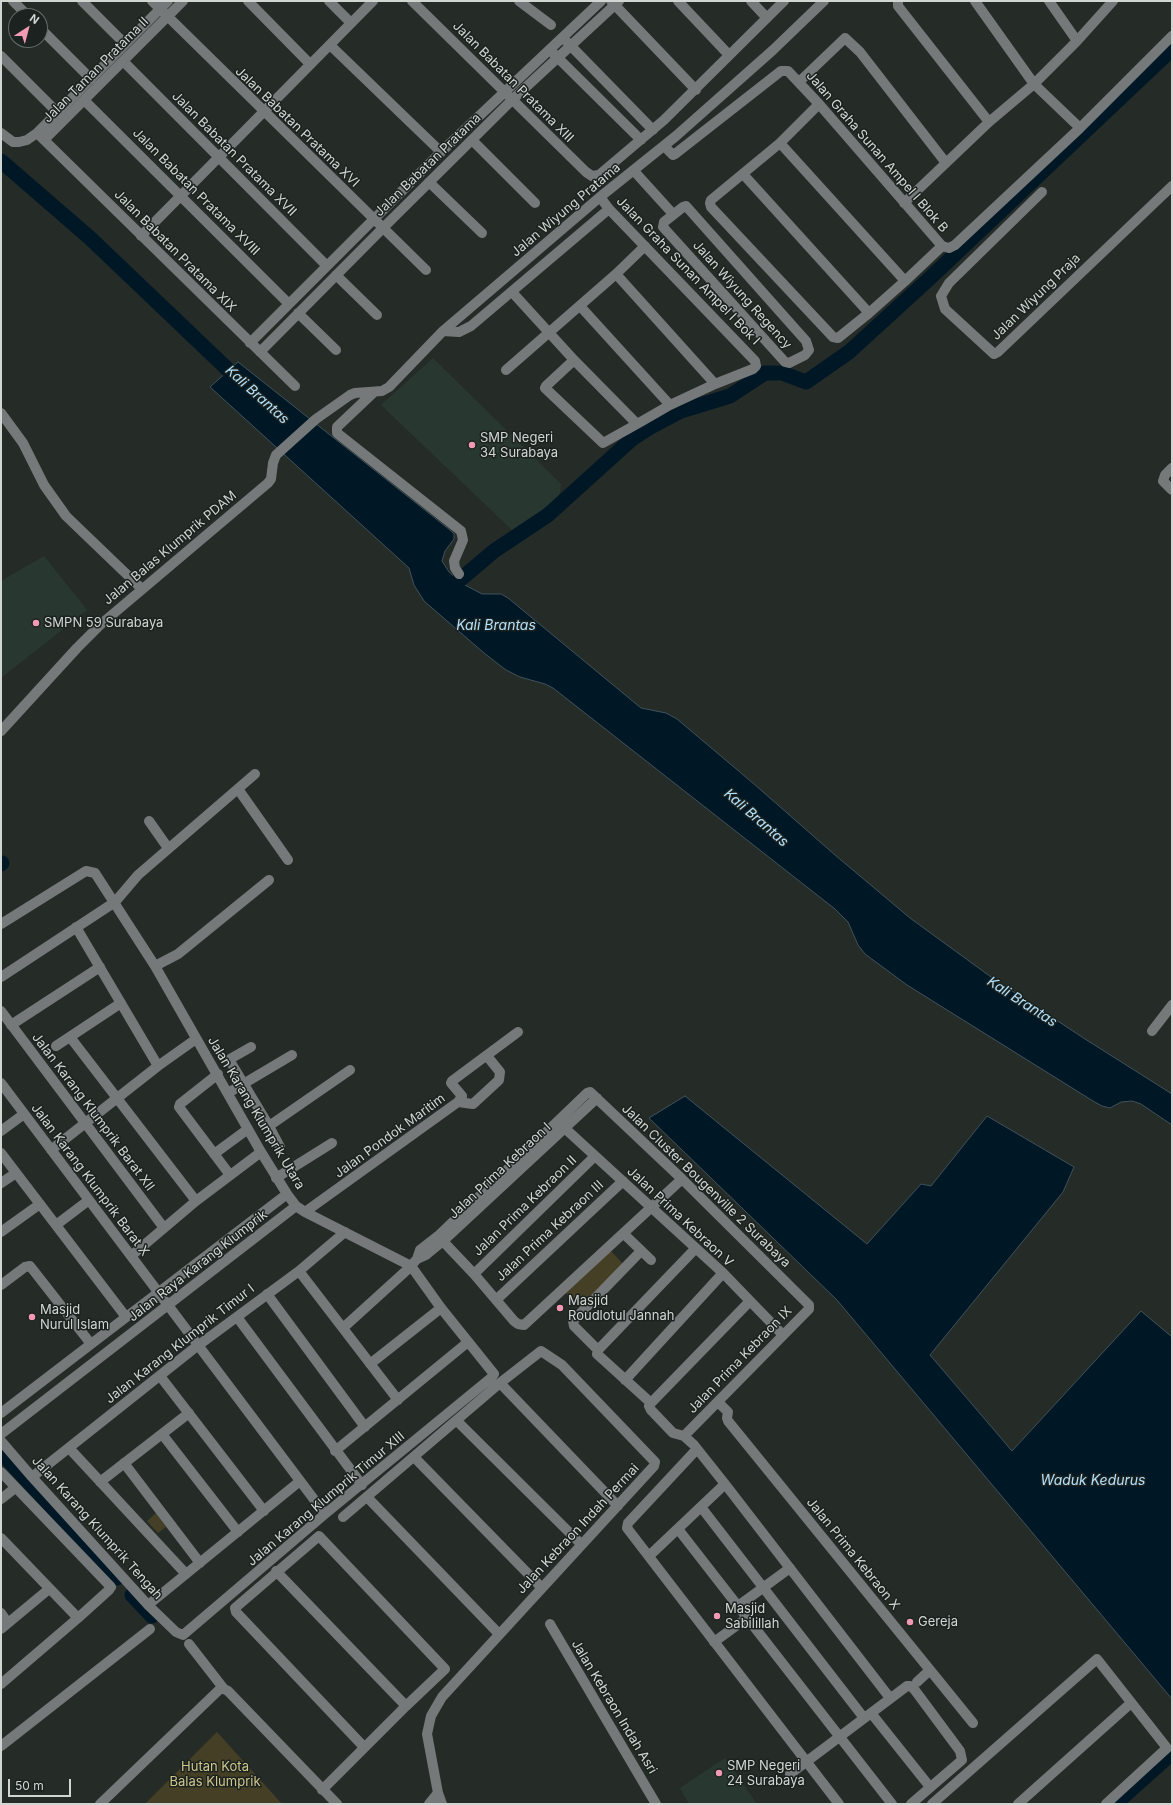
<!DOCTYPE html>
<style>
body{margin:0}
#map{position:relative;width:1173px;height:1805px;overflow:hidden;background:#252c28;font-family:Inter,sans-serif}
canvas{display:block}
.frame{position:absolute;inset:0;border:2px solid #d1d6d3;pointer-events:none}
.north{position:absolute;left:8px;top:8px;width:40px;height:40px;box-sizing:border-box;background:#1b221f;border:1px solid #646a67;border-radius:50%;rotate:36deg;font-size:11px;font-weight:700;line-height:16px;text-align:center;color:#d1d6d3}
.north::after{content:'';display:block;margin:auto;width:14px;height:18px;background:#f09ab4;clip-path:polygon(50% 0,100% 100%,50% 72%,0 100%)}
.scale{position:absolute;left:8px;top:1779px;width:63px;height:18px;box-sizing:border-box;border:2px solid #d1d6d3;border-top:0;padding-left:5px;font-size:12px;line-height:14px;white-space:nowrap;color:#d1d6d3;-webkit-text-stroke:3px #1b221f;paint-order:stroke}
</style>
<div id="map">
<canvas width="1173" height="1805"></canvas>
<div class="frame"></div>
<div class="north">N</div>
<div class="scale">50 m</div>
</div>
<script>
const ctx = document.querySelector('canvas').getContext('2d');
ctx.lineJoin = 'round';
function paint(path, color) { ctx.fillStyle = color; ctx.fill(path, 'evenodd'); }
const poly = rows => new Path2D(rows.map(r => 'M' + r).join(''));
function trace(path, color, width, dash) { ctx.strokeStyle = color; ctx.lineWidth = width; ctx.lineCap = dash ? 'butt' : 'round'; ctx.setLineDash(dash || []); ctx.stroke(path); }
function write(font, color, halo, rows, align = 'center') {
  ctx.font = font + ' Inter,sans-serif'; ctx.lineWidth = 3; ctx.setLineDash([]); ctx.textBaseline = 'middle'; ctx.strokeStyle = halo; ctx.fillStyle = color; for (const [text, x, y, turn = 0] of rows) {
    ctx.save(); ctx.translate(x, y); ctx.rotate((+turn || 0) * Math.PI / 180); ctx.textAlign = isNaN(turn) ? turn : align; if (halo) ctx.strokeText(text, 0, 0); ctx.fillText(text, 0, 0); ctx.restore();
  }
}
paint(poly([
 [433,358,561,484,559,500,547,512,512,530,381,405],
 [44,556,87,610,1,678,1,581],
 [725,1758,757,1804,689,1804,680,1788]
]), '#293731');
paint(poly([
 [610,1250,624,1265,580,1307,565,1292],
 [156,1513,166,1527,158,1533,147,1521],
 [217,1732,282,1804,145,1804]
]), '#454025');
const water = poly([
 [238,362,450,530,454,534,454,539,445,551,442,561,449,572,463,584,482,594,501,594,508,598,641,708,666,713,677,719,754,784,835,855,910,918,991,977,1085,1039,1172,1094,1172,1125,1141,1104,1132,1101,1121,1102,1110,1108,1102,1106,1093,1101,907,985,865,954,858,945,848,922,835,909,553,688,545,684,520,677,506,670,484,653,424,601,414,585,409,568,210,387,238,362],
 [685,1096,867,1244,921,1184,931,1186,987,1116,1074,1167,1063,1192,930,1355,1012,1451,1141,1311,1172,1337,1172,1699,837,1300,649,1118,685,1096]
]);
paint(water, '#001826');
trace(water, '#3f515a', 1);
trace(poly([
 [1,161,90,238,243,384],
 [449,589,494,551,548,515,632,439,649,428,681,411,730,396,765,373,782,373,806,382,849,352,930,278,1172,49],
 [1,864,2,863],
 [1,1452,117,1578],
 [132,1595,152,1616],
 [1115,1804,1172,1753]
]), '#001826', 15);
trace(poly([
 [13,1,28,16],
 [82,1,125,44],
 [152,1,426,270],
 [248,1,310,64],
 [329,1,351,23],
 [412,1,586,172,592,176,599,175,664,120,784,1],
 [519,1,551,25],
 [611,1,696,90],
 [678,1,729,55],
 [751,1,767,18],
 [898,1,898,6,989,122],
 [975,1,1034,84,1080,128],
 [1049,1,1077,41],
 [40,28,91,79],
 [566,41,653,130],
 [330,45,441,152],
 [553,53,641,140],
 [1,56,62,117],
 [123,61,327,266],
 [799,82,845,38,860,52,946,163],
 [84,100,289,304],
 [1,133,13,142,19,142,27,140,37,133,168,1],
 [37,133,295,386],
 [44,140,183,1],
 [472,140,535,203],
 [780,143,905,281,942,246],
 [664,146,673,155,675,154,781,71,788,71,819,104,942,246,949,248,955,245,1080,128,1172,36],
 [634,171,673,214],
 [743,174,869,313,838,338,833,337,711,207,710,203,711,200,780,143,819,104],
 [429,182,482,233],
 [1042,192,949,283,941,296,945,309,994,354,998,352,1172,186],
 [600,197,609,209,755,361,756,366,753,369,715,384],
 [904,203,989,122,1034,84,1077,41,1113,1],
 [686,206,806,341,809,350,805,355,789,363,785,362,663,227,664,222,683,207,686,206],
 [141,236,373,1],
 [336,275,377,315],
 [512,292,574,360,637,424,670,405,715,384,616,274],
 [580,306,670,405],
 [298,313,336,350],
 [869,313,905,281],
 [443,331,459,332,471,326,609,209],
 [250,343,441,152,601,1],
 [260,352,383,228,513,99,619,1],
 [574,360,546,386,545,388,603,443,637,424],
 [506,370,616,274,645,246],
 [374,392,337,427,337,433,461,531,463,540,454,561,455,568,459,574],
 [1,413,23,443,44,485,66,516,142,589],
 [1172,468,1165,475,1163,481,1172,490],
 [1,731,77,648,100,625,268,483,271,479,273,463,276,455,316,419,350,395,355,393,382,391,389,387,443,331,600,197,676,136,773,50,824,1],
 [238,789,288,860],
 [149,821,168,848],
 [1,924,86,871,95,873,155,966,261,1152,287,1194,296,1206,305,1212,411,1266,441,1308,494,1374,492,1377,325,1514,183,1635,176,1632,148,1605,32,1477,1,1441],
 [76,927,158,1066],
 [155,966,178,954,269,880],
 [1,977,115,902,138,875,255,774],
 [1,1011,164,1228],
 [11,1025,100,967],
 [1152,1031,1172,1005],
 [70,1037,196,1201],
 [56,1046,121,1003],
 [251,1047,230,1059,230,1061,269,1126,280,1147],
 [218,1074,180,1104,179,1107,230,1175],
 [1,1083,325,1514],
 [228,1093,292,1055],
 [458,1102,473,1104,499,1080,500,1072,487,1056],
 [558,1122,723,1273,782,1334],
 [269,1126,350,1070],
 [1,1131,24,1114],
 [51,1150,158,1066,196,1039],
 [1,1153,126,1317],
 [214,1154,248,1129],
 [276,1178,332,1143],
 [1,1183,16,1173],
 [305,1212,458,1102,462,1096,451,1083,452,1081,518,1032],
 [56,1225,89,1200],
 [1,1232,40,1204],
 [624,1234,651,1260],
 [438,1236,474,1274,514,1321,518,1324,524,1325,682,1179],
 [641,1251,573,1321,574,1326,598,1350,695,1249],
 [131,1256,196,1201,261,1152],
 [417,1259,426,1255,443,1241,597,1098],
 [299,1271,398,1400],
 [474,1274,595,1156],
 [1,1285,25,1267,30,1266,91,1344],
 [267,1294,365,1427],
 [496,1300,623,1181],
 [237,1317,362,1485],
 [343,1328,408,1269,417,1259,420,1250,438,1236,587,1093,590,1092,682,1179,809,1305,809,1309,684,1436],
 [598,1350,597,1354,651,1403],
 [370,1364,441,1308],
 [160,1376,264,1511],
 [625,1380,723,1273],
 [500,1383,618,1506],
 [718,1402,728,1412,727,1418,728,1421,973,1723],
 [651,1403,649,1406,651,1410,673,1433,684,1436,694,1445,725,1484,890,1698],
 [651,1403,750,1301],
 [1,1413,287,1194],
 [457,1421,581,1544],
 [1,1434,296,1206],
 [162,1434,238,1532],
 [69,1448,186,1574],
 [697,1449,628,1523,627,1528,839,1804],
 [335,1451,468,1342],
 [414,1457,541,1587],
 [124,1463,200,1563],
 [1,1472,111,1587,109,1590,78,1618,1,1684],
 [32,1477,192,1350,299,1271,345,1232],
 [100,1482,189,1413],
 [367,1497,499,1634],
 [1,1499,15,1488],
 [701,1507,864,1718],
 [343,1517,500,1383,541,1351,562,1365,655,1462,654,1466,442,1697,431,1716,427,1734,438,1793,442,1804],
 [678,1529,892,1804],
 [1,1538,78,1618],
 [649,1556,725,1484],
 [276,1571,406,1706],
 [148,1605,300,1481],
 [738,1606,790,1568],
 [1,1613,8,1623],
 [550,1624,656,1804],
 [1,1629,49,1589],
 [714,1642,747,1618],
 [189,1644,224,1689],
 [917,1682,930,1670],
 [871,1713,930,1787],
 [1,1746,150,1629],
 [790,1774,907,1686,910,1686,914,1689,960,1751,962,1760,911,1804],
 [322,1790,406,1706,445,1669,319,1536,235,1608,236,1612,364,1747],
 [100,1804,220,1689,224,1689,228,1691,337,1804],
 [429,1804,438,1793],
 [932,1804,1097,1659,1167,1748,1106,1804],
 [1018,1804,1131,1703]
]), '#75797a', 10);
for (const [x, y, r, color] of [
 [472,445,4,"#f09ab4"],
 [36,623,4,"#f09ab4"],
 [560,1308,4,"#f09ab4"],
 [32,1317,4,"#f09ab4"],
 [717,1616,4,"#f09ab4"],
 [910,1622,4,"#f09ab4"],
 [719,1773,4,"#f09ab4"]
]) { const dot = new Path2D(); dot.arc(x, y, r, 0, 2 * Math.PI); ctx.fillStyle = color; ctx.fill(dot); trace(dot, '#1b221f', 1.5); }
write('13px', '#d1d6d3', '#1b221f', [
 ["Jalan Taman Pratama II",96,70,-45],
 ["Jalan Babatan Pratama XIII",513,82,45],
 ["Jalan Babatan Pratama XVI",297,127,44],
 ["Jalan Graha Sunan Ampel I Blok B",877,152,49],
 ["Jalan Babatan Pratama XVII",234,154,45],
 ["Jalan Babatan Pratama",428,165,-44],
 ["Jalan Babatan Pratama XVIII",196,192,45],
 ["Jalan Wiyung Pratama",566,210,-40],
 ["Jalan Babatan Pratama XIX",175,251,45],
 ["Jalan Graha Sunan Ampel I Bok I",688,271,46],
 ["Jalan Wiyung Regency",742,295,48],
 ["Jalan Wiyung Praja",1036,297,-44],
 ["Jalan Balas Klumprik PDAM",170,548,-40],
 ["Jalan Karang Klumprik Barat XII",93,1112,53],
 ["Jalan Karang Klumprik Utara",256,1113,59],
 ["Jalan Pondok Maritim",390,1136,-36],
 ["Jalan Prima Kebraon I",500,1171,-43],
 ["Jalan Karang Klumprik Barat X",90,1180,53],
 ["Jalan Cluster Bougenville 2 Surabaya",706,1186,44],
 ["Jalan Prima Kebraon II",525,1206,-44],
 ["Jalan Prima Kebraon V",680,1217,43],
 ["Jalan Prima Kebraon III",550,1231,-43],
 ["Jalan Raya Karang Klumprik",198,1266,-38],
 ["Jalan Karang Klumprik Timur I",180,1344,-38],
 ["Jalan Prima Kebraon IX",740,1360,-46],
 ["Jalan Karang Klumprik Timur XIII",326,1499,-40],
 ["Jalan Karang Klumprik Tengah",97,1528,48],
 ["Jalan Kebraon Indah Permai",578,1529,-47],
 ["Jalan Prima Kebraon X",853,1554,51],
 ["Jalan Kebraon Indah Asri",614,1707,59]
]);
write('13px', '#d1d6d3', '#1b221f', [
 ["SMP Negeri",480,438],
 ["34 Surabaya",480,453],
 ["SMPN 59 Surabaya",44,623],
 ["Masjid",568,1301],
 ["Roudlotul Jannah",568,1316],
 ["Masjid",40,1310],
 ["Nurul Islam",40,1325],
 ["Masjid",725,1609],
 ["Sabilillah",725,1624],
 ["Gereja",918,1622],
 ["SMP Negeri",727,1766],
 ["24 Surabaya",727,1781]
], 'left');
write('13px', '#cfc68c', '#1b221f', [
 ["Hutan Kota",215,1767],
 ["Balas Klumprik",215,1782]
]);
write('italic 14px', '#b2e0fb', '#1b221f', [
 ["Kali Brantas",257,395,42],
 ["Kali Brantas",496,626],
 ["Kali Brantas",756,818,41],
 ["Kali Brantas",1022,1002,33],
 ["Waduk Kedurus",1093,1481]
]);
</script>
